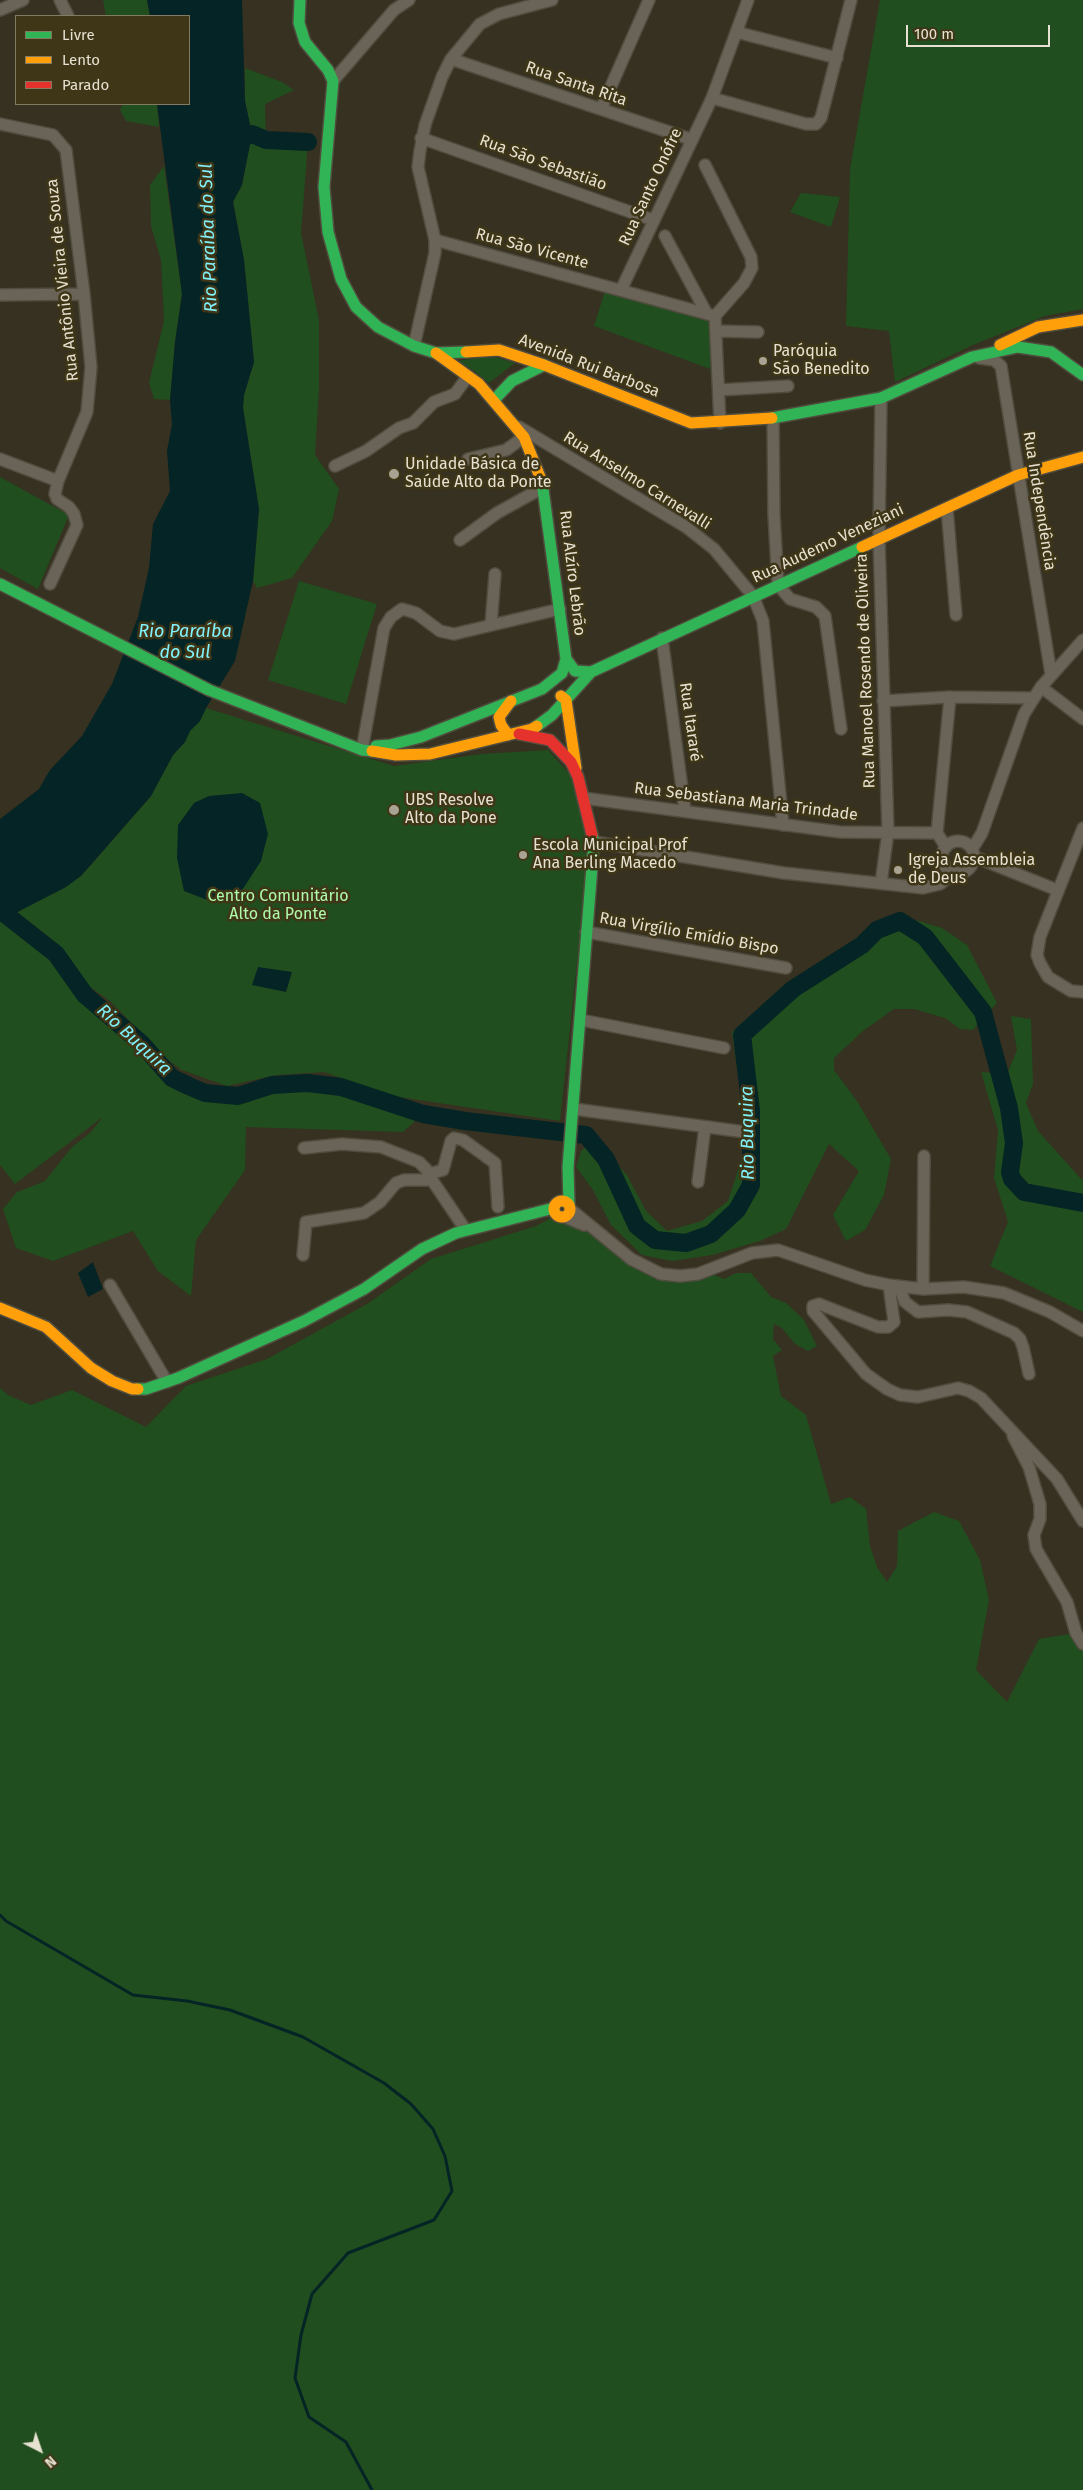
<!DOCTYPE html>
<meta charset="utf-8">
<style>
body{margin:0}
#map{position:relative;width:1083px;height:2490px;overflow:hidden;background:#363120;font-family:"Fira Sans",sans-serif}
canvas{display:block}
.legend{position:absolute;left:15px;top:15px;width:175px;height:90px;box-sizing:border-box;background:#3f3517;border:1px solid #827a61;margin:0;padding:6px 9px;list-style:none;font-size:15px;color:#e6e1d0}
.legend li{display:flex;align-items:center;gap:10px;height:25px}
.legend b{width:25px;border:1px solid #827a61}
.north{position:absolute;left:15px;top:2425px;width:50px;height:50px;-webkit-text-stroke:4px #3f3517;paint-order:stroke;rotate:139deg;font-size:14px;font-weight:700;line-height:20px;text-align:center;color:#e6e1d0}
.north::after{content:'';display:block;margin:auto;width:18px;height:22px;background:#e6e1d0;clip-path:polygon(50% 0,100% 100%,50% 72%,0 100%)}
.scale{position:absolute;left:906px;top:25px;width:144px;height:22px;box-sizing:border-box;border:2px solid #e6e1d0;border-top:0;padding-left:6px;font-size:15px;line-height:18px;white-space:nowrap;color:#e6e1d0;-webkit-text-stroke:4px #3f3517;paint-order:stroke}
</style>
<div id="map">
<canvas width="1083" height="2490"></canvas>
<ul class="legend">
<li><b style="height:6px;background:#30b455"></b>Livre</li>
<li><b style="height:6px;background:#ff9f0a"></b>Lento</li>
<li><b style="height:6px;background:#e5322d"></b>Parado</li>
</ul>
<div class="north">N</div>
<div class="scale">100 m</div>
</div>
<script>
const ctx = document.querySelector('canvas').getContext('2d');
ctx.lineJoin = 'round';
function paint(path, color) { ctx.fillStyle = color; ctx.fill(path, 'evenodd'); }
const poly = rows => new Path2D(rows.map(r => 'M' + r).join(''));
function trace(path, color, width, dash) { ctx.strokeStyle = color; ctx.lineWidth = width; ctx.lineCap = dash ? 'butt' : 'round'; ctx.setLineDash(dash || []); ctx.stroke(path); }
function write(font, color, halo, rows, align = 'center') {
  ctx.font = font + ' "Fira Sans",sans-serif'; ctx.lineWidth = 5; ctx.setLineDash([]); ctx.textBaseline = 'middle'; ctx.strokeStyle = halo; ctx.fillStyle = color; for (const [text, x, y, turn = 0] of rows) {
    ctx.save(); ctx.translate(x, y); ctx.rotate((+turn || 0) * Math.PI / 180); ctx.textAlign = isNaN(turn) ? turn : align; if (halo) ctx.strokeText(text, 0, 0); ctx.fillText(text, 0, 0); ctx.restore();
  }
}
paint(poly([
 [103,0,147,0,150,16,106,16],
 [880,0,1083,0,1083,309,1045,316,973,345,895,382,889,331,846,326,850,169],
 [245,68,282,82,294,90,265,104,266,140,308,142,301,233,319,320,319,389,315,455,339,489,332,521,292,578,257,588,253,581,259,509,243,408,244,395,254,362,244,260,233,201,242,185,252,134,245,101],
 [123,104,157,104,159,127,126,121,120,110],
 [164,166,182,294,175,342,170,400,154,399,149,383,164,321,161,260,151,226,150,185],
 [801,193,840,197,831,227,790,212],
 [605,291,711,322,710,369,594,326],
 [479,357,498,358,515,363,489,383,473,370,458,361],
 [0,477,69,515,38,589,0,568],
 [299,581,377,604,346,704,268,680],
 [206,708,394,766,482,754,548,750,573,778,590,842,560,1121,392,1096,324,1072,276,1075,227,1086,182,1070,168,1060,110,1001,86,984,59,945,17,912,66,887,91,865,151,796,173,755,185,742,189,731,200,721],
 [8,917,56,954,85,995,141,1043,172,1078,205,1093,238,1096,272,1085,308,1083,341,1087,423,1114,403,1132,246,1127,245,1170,196,1240,191,1296,158,1271,133,1231,53,1261,16,1248,3,1209,17,1192,45,1181,72,1147,90,1133,103,1117,15,1184,0,1165,0,921],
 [909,918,942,928,967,945,997,1003,973,1030,960,1029,945,1018,914,1009,894,1009,863,1031,834,1058,834,1070,857,1101,891,1159,884,1195,865,1230,846,1241,833,1215,859,1171,829,1144,786,1229,760,1241,712,1255,672,1261,642,1255,611,1225,593,1190,576,1167,581,1151,596,1138,605,1151,627,1175,646,1211,667,1231,702,1221,728,1201,745,1149,745,1127,732,1032,797,981,879,924],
 [1011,1016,1031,1019,1033,1084,1026,1103,1038,1131,1083,1181,1083,1312,990,1266,1008,1222,994,1178,998,1130,981,1072,1007,1074,1017,1050],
 [555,1216,565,1217,596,1229,631,1259,679,1276,705,1271,724,1279,736,1273,751,1273,771,1297,786,1303,804,1320,817,1346,808,1351,795,1344,782,1328,774,1324,773,1339,782,1350,773,1356,781,1396,806,1415,831,1504,850,1497,866,1509,870,1546,877,1567,887,1582,897,1566,898,1531,934,1512,959,1521,980,1560,989,1600,976,1670,1007,1702,1039,1639,1076,1633,1083,1640,1083,2490,0,2490,0,1388,8,1395,31,1405,72,1390,146,1427,186,1386,267,1359,367,1304,431,1259,536,1226]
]), '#214e1e');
paint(poly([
 [147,0,242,0,245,101,252,134,242,185,233,202,244,260,254,362,244,395,243,408,259,509,253,581,235,661,206,708,200,721,190,731,185,742,173,755,151,796,81,876,66,887,0,921,0,819,39,789,50,770,82,736,112,684,138,617,149,568,153,524,170,491,167,451,172,424,170,400,175,342,182,294,157,104,189,104,189,16,150,16],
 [242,793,260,803,268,834,261,861,241,892,210,901,184,891,177,858,178,825,194,803,209,796],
 [258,967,292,972,286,992,252,985],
 [93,1262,103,1289,88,1297,78,1273]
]), '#052425');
trace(poly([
 [0,1915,6,1921,133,1995,187,2001,230,2010,303,2037,384,2083,411,2104,433,2129,445,2156,452,2191,434,2220,348,2253,312,2294,301,2335,295,2378,309,2417,346,2442,372,2490]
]), '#052425', 3);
trace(poly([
 [231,142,252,134,266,140,308,142],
 [0,910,56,954,85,995,141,1043,172,1078,191,1087,205,1093,238,1096,272,1085,308,1083,341,1087,423,1114,465,1121,586,1135,606,1159,637,1226,655,1240,686,1243,711,1234,737,1210,751,1185,751,1111,742,1035,793,989,862,945,877,930,900,921,925,937,983,1012,1009,1108,1014,1143,1010,1172,1012,1179,1024,1192,1083,1203]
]), '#052425', 18);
const street = poly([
 [60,0,68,16],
 [0,10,23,0],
 [736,32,837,58],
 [451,59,690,139],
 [333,81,394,10,409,0],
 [712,98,806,124,816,124,821,118,851,0],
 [601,109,649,0],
 [0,124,53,135,66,150,84,294,91,367,87,412,58,481,55,494,57,499,69,507,74,514,77,525,50,584],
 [421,138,653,220],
 [705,165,751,257,752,268,744,283,715,316],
 [665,236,707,314],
 [435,240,715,316,720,423],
 [621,290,712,98,748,0],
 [0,295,84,294],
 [716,331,758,332],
 [414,346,435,253,435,240,418,167,420,151,425,125,442,77,451,59,480,24,499,14,552,0],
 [979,358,994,360,1001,366,1051,674],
 [719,390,788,386],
 [881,398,879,539,888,832,881,883],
 [773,418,774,515,778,585,790,599,816,607,825,616,841,729],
 [519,427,686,527,714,549,753,596,763,621,783,825],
 [0,459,58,481],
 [468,459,506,450,524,437],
 [335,466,366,451,399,428,413,423,434,402,455,394,468,376],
 [947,508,956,615],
 [460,540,497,513,544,487],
 [491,625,495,574],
 [662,638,685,811],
 [1041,687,1083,719],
 [883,701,950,697,1034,698],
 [362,750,384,628,391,617,402,609,416,613,440,631,454,634,560,609],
 [583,798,840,832,937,833],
 [1083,828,1040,937,1037,955,1040,963,1048,977,1071,991,1083,992],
 '942 857a16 16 0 1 1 32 0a16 16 0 1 1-32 0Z',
 [594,842,784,873,923,888,940,884,954,873],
 [946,847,937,833,950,697],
 [972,849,982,833,1024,714,1041,687,1083,640],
 [975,857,1057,890],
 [586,932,786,968],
 [581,1020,724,1048],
 [574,1109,745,1132],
 [304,1148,342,1144,381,1147,419,1162,426,1169,432,1180],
 [429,1174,443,1170,451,1141,454,1138,463,1140,495,1163,498,1207],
 [698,1182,705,1127],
 [570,1209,631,1259,661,1274,680,1276,698,1274,752,1253,778,1250,865,1280,889,1285,923,1289,964,1287,1004,1293,1050,1312,1083,1331],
 [565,1217,584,1225],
 [303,1255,306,1222,364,1213,380,1202,396,1183,404,1180,432,1180,465,1229],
 [110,1285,167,1382],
 [889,1285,894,1322,888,1327,878,1327,819,1304,813,1306,813,1311,866,1374,887,1389,900,1395,918,1397,958,1388,969,1391,981,1398,1057,1479,1083,1521],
 [899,1287,905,1302,918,1312,948,1310,967,1312,1014,1333,1020,1339,1023,1347,1029,1374],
 [923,1289,924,1156],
 [1013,1436,1029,1467,1040,1504,1040,1519,1034,1535,1036,1549,1067,1602,1076,1633,1083,1644]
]);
const fast = poly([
 [300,0,299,23,305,42,328,70,333,81,324,187,328,232,341,279,356,307,378,327,414,346,436,353,466,352],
 [494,400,512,381,544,365],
 [772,418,881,398,972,357,1018,347,1051,352,1083,375],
 [542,482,566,659,575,671,591,672],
 [0,584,209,690,362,750,372,751],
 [537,726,552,715,591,672,862,547],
 [376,746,390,745,421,737,542,689,562,673,566,659],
 [569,1204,568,1167,594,842,592,835],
 [138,1389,146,1389,178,1378,304,1321,364,1289,422,1249,456,1233,554,1208]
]);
const slow = poly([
 [1000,345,1038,327,1083,320],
 [466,352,499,350,544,365,691,423,772,418],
 [436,353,479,384,524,437,542,482],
 [862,547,1018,475,1083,457],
 [561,696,566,700,576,768],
 [508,735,501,725,499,717,511,701],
 [372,751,396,755,430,754,532,729,537,726],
 '554 1209a8 8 0 1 1 16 0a8 8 0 1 1-16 0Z',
 [0,1308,46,1327,91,1368,112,1381,132,1389,138,1389]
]);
const jam = poly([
 [519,734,550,740,571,762,578,777,592,835]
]);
trace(street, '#504c3e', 14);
trace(fast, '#504c3e', 14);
trace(slow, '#504c3e', 14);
trace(jam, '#504c3e', 14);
trace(street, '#696457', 11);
trace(fast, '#30b455', 11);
trace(slow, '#ff9f0a', 11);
trace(jam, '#e5322d', 11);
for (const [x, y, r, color] of [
 [763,361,5,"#a8a392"],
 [394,474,6,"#a8a392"],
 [394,810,6,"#a8a392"],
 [523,855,5,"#a8a392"],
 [898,870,5,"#a8a392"]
]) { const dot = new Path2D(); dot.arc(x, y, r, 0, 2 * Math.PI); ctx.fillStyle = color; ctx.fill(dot); trace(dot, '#3f3517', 2); }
write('16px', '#e6e1d0', '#3f3517', [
 ["Rua Santa Rita",576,84,19],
 ["Rua São Sebastião",543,163,20],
 ["Rua Santo Onófre",651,187,-65],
 ["Rua São Vicente",532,249,15],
 ["Rua Antônio Vieira de Souza",63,280,-96],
 ["Avenida Rui Barbosa",589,366,21],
 ["Rua Anselmo Carnevalli",637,481,32],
 ["Rua Independência",1039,501,81],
 ["Rua Audemo Veneziani",828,544,-25],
 ["Rua Alzíro Lebrão",572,573,83],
 ["Rua Manoel Rosendo de Oliveira",866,671,-92],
 ["Rua Itararé",690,722,82],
 ["Rua Sebastiana Maria Trindade",746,802,7],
 ["Rua Virgílio Emídio Bispo",689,934,10]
]);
write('16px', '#e6e1d0', '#3f3517', [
 ["Paróquia",773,352],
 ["São Benedito",773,370],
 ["Unidade Básica de",405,465],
 ["Saúde Alto da Ponte",405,483],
 ["UBS Resolve",405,801],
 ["Alto da Pone",405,819],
 ["Escola Municipal Prof",533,846],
 ["Ana Berling Macedo",533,864],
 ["Igreja Assembleia",908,861],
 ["de Deus",908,879]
], 'left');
write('16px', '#aefbab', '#3f3517', [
 ["Centro Comunitário",278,897],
 ["Alto da Ponte",278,915]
]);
write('italic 18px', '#80f2fb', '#3f3517', [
 ["Rio Paraíba do Sul",209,238,-92],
 ["Rio Paraíba",185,632],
 ["do Sul",185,653],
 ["Rio Buquira",134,1040,43],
 ["Rio Buquira",748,1133,-91]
]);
</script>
